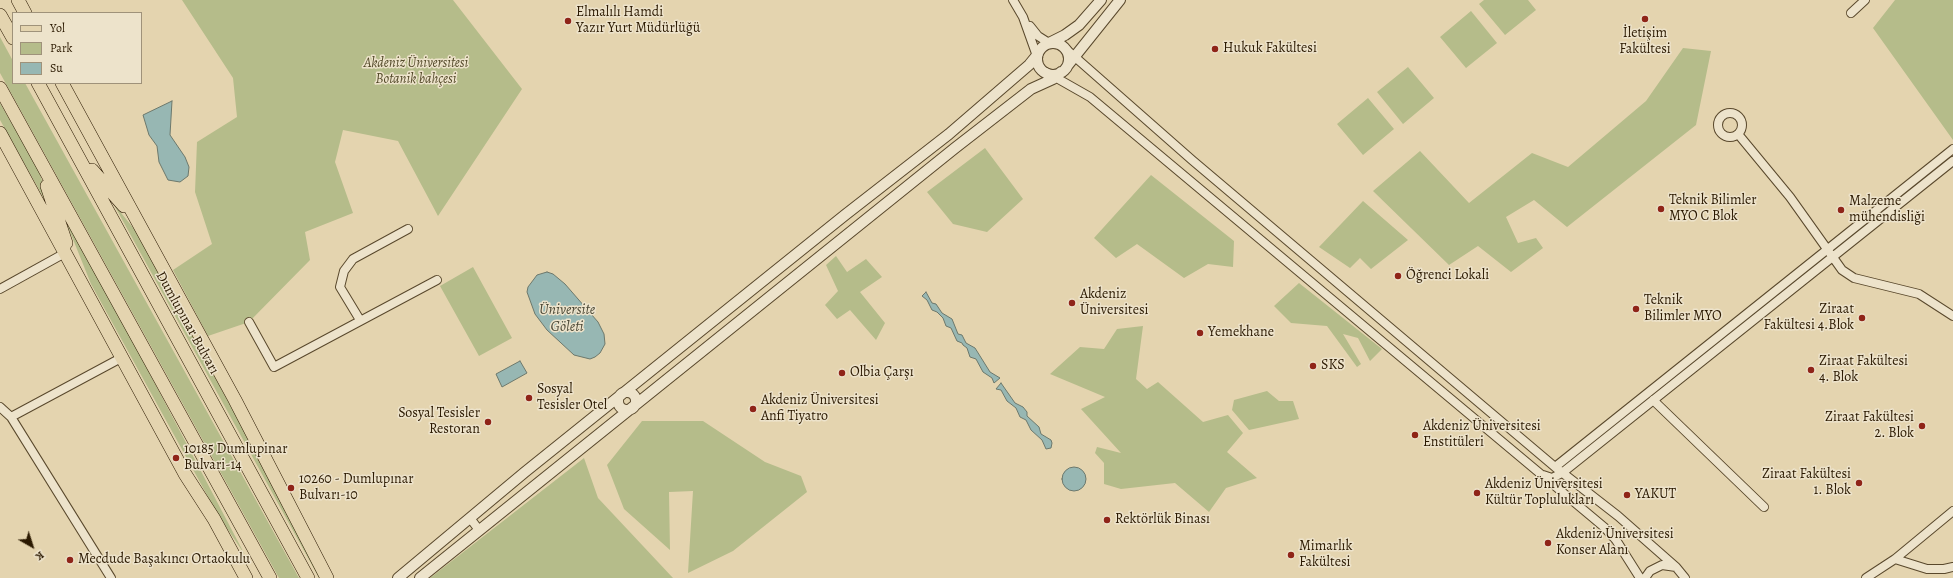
<!DOCTYPE html>
<meta charset="utf-8">
<style>
body{margin:0}
#map{position:relative;width:1953px;height:578px;overflow:hidden;background:#e4d4af;font-family:Alegreya,serif}
canvas{display:block}
.legend{position:absolute;left:12px;top:12px;width:130px;height:72px;box-sizing:border-box;background:#ede3cb;border:1px solid #9f927a;margin:0;padding:5px 7px;list-style:none;font-size:12px;color:#2b1901}
.legend li{display:flex;align-items:center;gap:8px;height:20px}
.legend b{width:20px;border:1px solid #9f927a}
.north{position:absolute;left:12px;top:526px;width:40px;height:40px;-webkit-text-stroke:3px #ede3cb;paint-order:stroke;rotate:141deg;font-size:11px;font-weight:700;line-height:16px;text-align:center;color:#2b1901}
.north::after{content:'';display:block;margin:auto;width:14px;height:18px;background:#2b1901;clip-path:polygon(50% 0,100% 100%,50% 72%,0 100%)}
</style>
<div id="map">
<canvas width="1953" height="578"></canvas>
<ul class="legend">
<li><b style="height:5px;background:#e4d4af"></b>Yol</li>
<li><b style="height:11px;background:#b5bc8a"></b>Park</li>
<li><b style="height:11px;background:#97b7b3"></b>Su</li>
</ul>
<div class="north">K</div>
</div>
<script>
const ctx = document.querySelector('canvas').getContext('2d');
ctx.lineJoin = 'round';
function paint(path, color) { ctx.fillStyle = color; ctx.fill(path, 'evenodd'); }
const poly = rows => new Path2D(rows.map(r => 'M' + r).join(''));
function trace(path, color, width, dash) { ctx.strokeStyle = color; ctx.lineWidth = width; ctx.lineCap = dash ? 'butt' : 'round'; ctx.setLineDash(dash || []); ctx.stroke(path); }
function write(font, color, halo, rows, align = 'center') {
  ctx.font = font + ' Alegreya,serif'; ctx.lineWidth = 3; ctx.setLineDash([]); ctx.textBaseline = 'middle'; ctx.strokeStyle = halo; ctx.fillStyle = color; for (const [text, x, y, turn = 0] of rows) {
    ctx.save(); ctx.translate(x, y); ctx.rotate((+turn || 0) * Math.PI / 180); ctx.textAlign = isNaN(turn) ? turn : align; if (halo) ctx.strokeText(text, 0, 0); ctx.fillText(text, 0, 0); ctx.restore();
  }
}
paint(poly([
 [182,0,453,0,522,89,438,216,398,141,343,130,335,162,353,213,305,232,310,260,249,322,208,336,173,270,212,244,195,192,197,142,237,117,233,78],
 [1484,0,1528,0,1536,10,1505,35,1479,4],
 [1895,0,1953,0,1953,140,1873,28],
 [1471,11,1497,43,1466,68,1440,37],
 [0,37,13,61,13,83,25,83,299,578,279,578,0,73],
 [1683,48,1711,51,1696,125,1567,227,1534,200,1506,217,1518,243,1536,238,1543,248,1511,272,1478,246,1449,265,1373,191,1420,151,1469,203,1532,153,1568,167,1646,101],
 [1408,67,1434,98,1403,124,1377,92],
 [1368,98,1394,129,1363,155,1337,124],
 [0,103,38,169,55,218,0,120],
 [985,148,1023,199,987,232,953,224,927,192],
 [1151,175,1234,241,1233,267,1208,264,1184,278,1137,244,1116,258,1094,238],
 [1363,201,1408,240,1371,269,1360,258,1350,268,1319,247],
 [58,202,110,298,245,555,218,515,91,284],
 [113,203,135,230,324,578,319,578],
 [836,256,847,272,866,259,882,277,860,292,885,323,876,340,850,310,837,319,825,305,838,291,826,265],
 [473,267,512,338,479,356,440,286],
 [1299,283,1382,349,1370,361,1358,338,1343,334,1361,364,1357,367,1327,326,1291,323,1274,306],
 [1143,326,1136,379,1147,389,1158,382,1203,422,1228,415,1243,433,1227,452,1257,478,1226,488,1209,512,1175,483,1121,489,1104,484,1104,463,1095,453,1097,447,1121,453,1081,409,1105,397,1050,374,1080,347,1104,349,1117,329],
 [1267,391,1279,401,1293,401,1299,419,1249,430,1232,410,1234,400],
 [642,421,703,421,765,462,801,476,807,492,733,551,688,573,693,491,669,492,670,550,624,509,607,465],
 [584,458,598,498,673,578,430,578]
]), '#b5bc8a');
const water = poly([
 [172,101,170,135,185,157,189,167,188,176,180,182,168,180,159,162,157,146,149,135,143,115,172,101],
 [547,272,553,274,565,284,598,322,604,334,605,344,600,353,595,357,590,359,574,355,547,330,535,314,527,292,528,287,537,275,547,272],
 [926,292,932,303,936,304,942,313,952,319,958,334,962,335,966,343,975,348,990,372,1000,378,994,383,992,378,983,372,976,359,970,357,967,348,963,345,962,343,957,341,951,328,946,326,943,318,937,312,932,310,927,300,922,296,926,292],
 [520,361,527,373,502,387,496,374,520,361],
 [1001,383,1015,403,1023,407,1027,412,1027,416,1039,427,1041,434,1051,440,1052,443,1051,448,1046,449,1042,440,1031,430,1026,420,1020,417,1016,408,1007,401,1001,390,996,389,1001,383],
 '1062 479a12 12 0 1 1 24 0a12 12 0 1 1-24 0Z'
]);
paint(water, '#97b7b3');
trace(water, '#6c786c', 1);
const minor = poly([
 [1013,0,1023,17,1038,59],
 [1851,13,1865,0],
 [1030,26,1038,36,1049,43],
 [1067,50,1192,160,1555,467,1618,516,1676,567],
 [1046,72,1090,97,1604,527,1616,540,1640,578],
 '1718 125a12 12 0 1 1 24 0a12 12 0 1 1-24 0Z',
 [1738,134,1790,197,1842,270,1854,278,1919,294,1953,316],
 [0,289,65,253],
 [360,320,340,287,344,271,353,259,408,229],
 [249,322,274,367,437,280],
 [1653,400,1764,507],
 [0,407,11,417,111,578],
 [11,417,121,358],
 [1555,467,1953,149],
 [1543,475,1552,478,1562,473,1953,161],
 [470,518,479,530],
 [1895,559,1927,569,1944,569,1953,567],
 [1645,578,1650,571,1662,565,1676,567,1685,578],
 [1866,578,1895,559,1953,511]
]);
const tertiary = poly([
 [1049,43,1065,35,1079,25,1101,0],
 '1037 59a16 16 0 1 1 32 0a16 16 0 1 1-32 0Z',
 [1068,65,1120,0],
 '618 401a9 9 0 1 1 18 0a9 9 0 1 1-18 0Z',
 [398,578,525,472,845,215,949,134,1029,65,1038,54],
 [420,578,955,148,1031,89,1053,79,1061,72]
]);
const primary = poly([
 [18,0,25,13],
 [0,15,13,38],
 [38,83,308,578],
 [62,83,235,400,327,578],
 [0,88,270,578],
 [0,133,185,474,214,519,246,578],
 [92,170,124,206],
 [47,186,66,243]
]);
trace(minor, '#59482c', 10);
trace(tertiary, '#59482c', 12);
trace(primary, '#2b1901', 14);
trace(minor, '#ede3cb', 8);
trace(tertiary, '#ede3cb', 10);
trace(primary, '#e4d4af', 13);
for (const [x, y, r, color] of [
 [1645,19,4,"#8f2418"],
 [568,21,4,"#8f2418"],
 [1215,49,4,"#8f2418"],
 [1661,209,4,"#8f2418"],
 [1841,210,4,"#8f2418"],
 [1398,276,4,"#8f2418"],
 [1072,303,4,"#8f2418"],
 [1636,309,4,"#8f2418"],
 [1862,318,4,"#8f2418"],
 [1200,333,4,"#8f2418"],
 [1313,366,4,"#8f2418"],
 [1811,370,4,"#8f2418"],
 [842,373,4,"#8f2418"],
 [529,398,4,"#8f2418"],
 [753,409,4,"#8f2418"],
 [488,422,4,"#8f2418"],
 [1922,426,4,"#8f2418"],
 [1415,435,4,"#8f2418"],
 [176,458,4,"#8f2418"],
 [1859,483,4,"#8f2418"],
 [291,488,4,"#8f2418"],
 [1477,493,4,"#8f2418"],
 [1627,495,4,"#8f2418"],
 [1107,520,4,"#8f2418"],
 [1548,543,4,"#8f2418"],
 [1291,555,4,"#8f2418"],
 [70,560,4,"#8f2418"]
]) { const dot = new Path2D(); dot.arc(x, y, r, 0, 2 * Math.PI); ctx.fillStyle = color; ctx.fill(dot); trace(dot, '#ede3cb', 1.5); }
write('14px', '#2b1901', '#ede3cb', [
 ["Elmalılı Hamdi",576,13],
 ["Yazır Yurt Müdürlüğü",576,29],
 ["İletişim",1645,34,"center"],
 ["Fakültesi",1645,50,"center"],
 ["Hukuk Fakültesi",1223,49],
 ["Teknik Bilimler",1669,201],
 ["MYO C Blok",1669,217],
 ["Malzeme",1849,202],
 ["mühendisliği",1849,218],
 ["Öğrenci Lokali",1406,276],
 ["Akdeniz",1080,295],
 ["Üniversitesi",1080,311],
 ["Teknik",1644,301],
 ["Bilimler MYO",1644,317],
 ["Ziraat",1854,310,"right"],
 ["Fakültesi 4.Blok",1854,326,"right"],
 ["Yemekhane",1208,333],
 ["Ziraat Fakültesi",1819,362],
 ["4. Blok",1819,378],
 ["SKS",1321,366],
 ["Olbia Çarşı",850,373],
 ["Sosyal",537,390],
 ["Tesisler Otel",537,406],
 ["Akdeniz Üniversitesi",761,401],
 ["Anfi Tiyatro",761,417],
 ["Sosyal Tesisler",480,414,"right"],
 ["Restoran",480,430,"right"],
 ["Ziraat Fakültesi",1914,418,"right"],
 ["2. Blok",1914,434,"right"],
 ["Akdeniz Üniversitesi",1423,427],
 ["Enstitüleri",1423,443],
 ["10185 Dumlupinar",184,450],
 ["Bulvari-14",184,466],
 ["Ziraat Fakültesi",1851,475,"right"],
 ["1. Blok",1851,491,"right"],
 ["10260 - Dumlupınar",299,480],
 ["Bulvarı-10",299,496],
 ["Akdeniz Üniversitesi",1485,485],
 ["Kültür Toplulukları",1485,501],
 ["YAKUT",1635,495],
 ["Rektörlük Binası",1115,520],
 ["Akdeniz Üniversitesi",1556,535],
 ["Konser Alanı",1556,551],
 ["Mimarlık",1299,547],
 ["Fakültesi",1299,563],
 ["Mecdude Başakıncı Ortaokulu",78,560]
], 'left');
write('italic 14px', '#544a2a', '#ede3cb', [
 ["Akdeniz Üniversitesi",416,64],
 ["Botanik bahçesi",416,80]
]);
write('14px', '#2b1901', '#ede3cb', [
 ["Dumlupınar Bulvarı",187,323,61]
]);
write('italic 15px', '#4b4836', '#ede3cb', [
 ["Üniversite",567,310],
 ["Göleti",567,327]
]);
</script>
